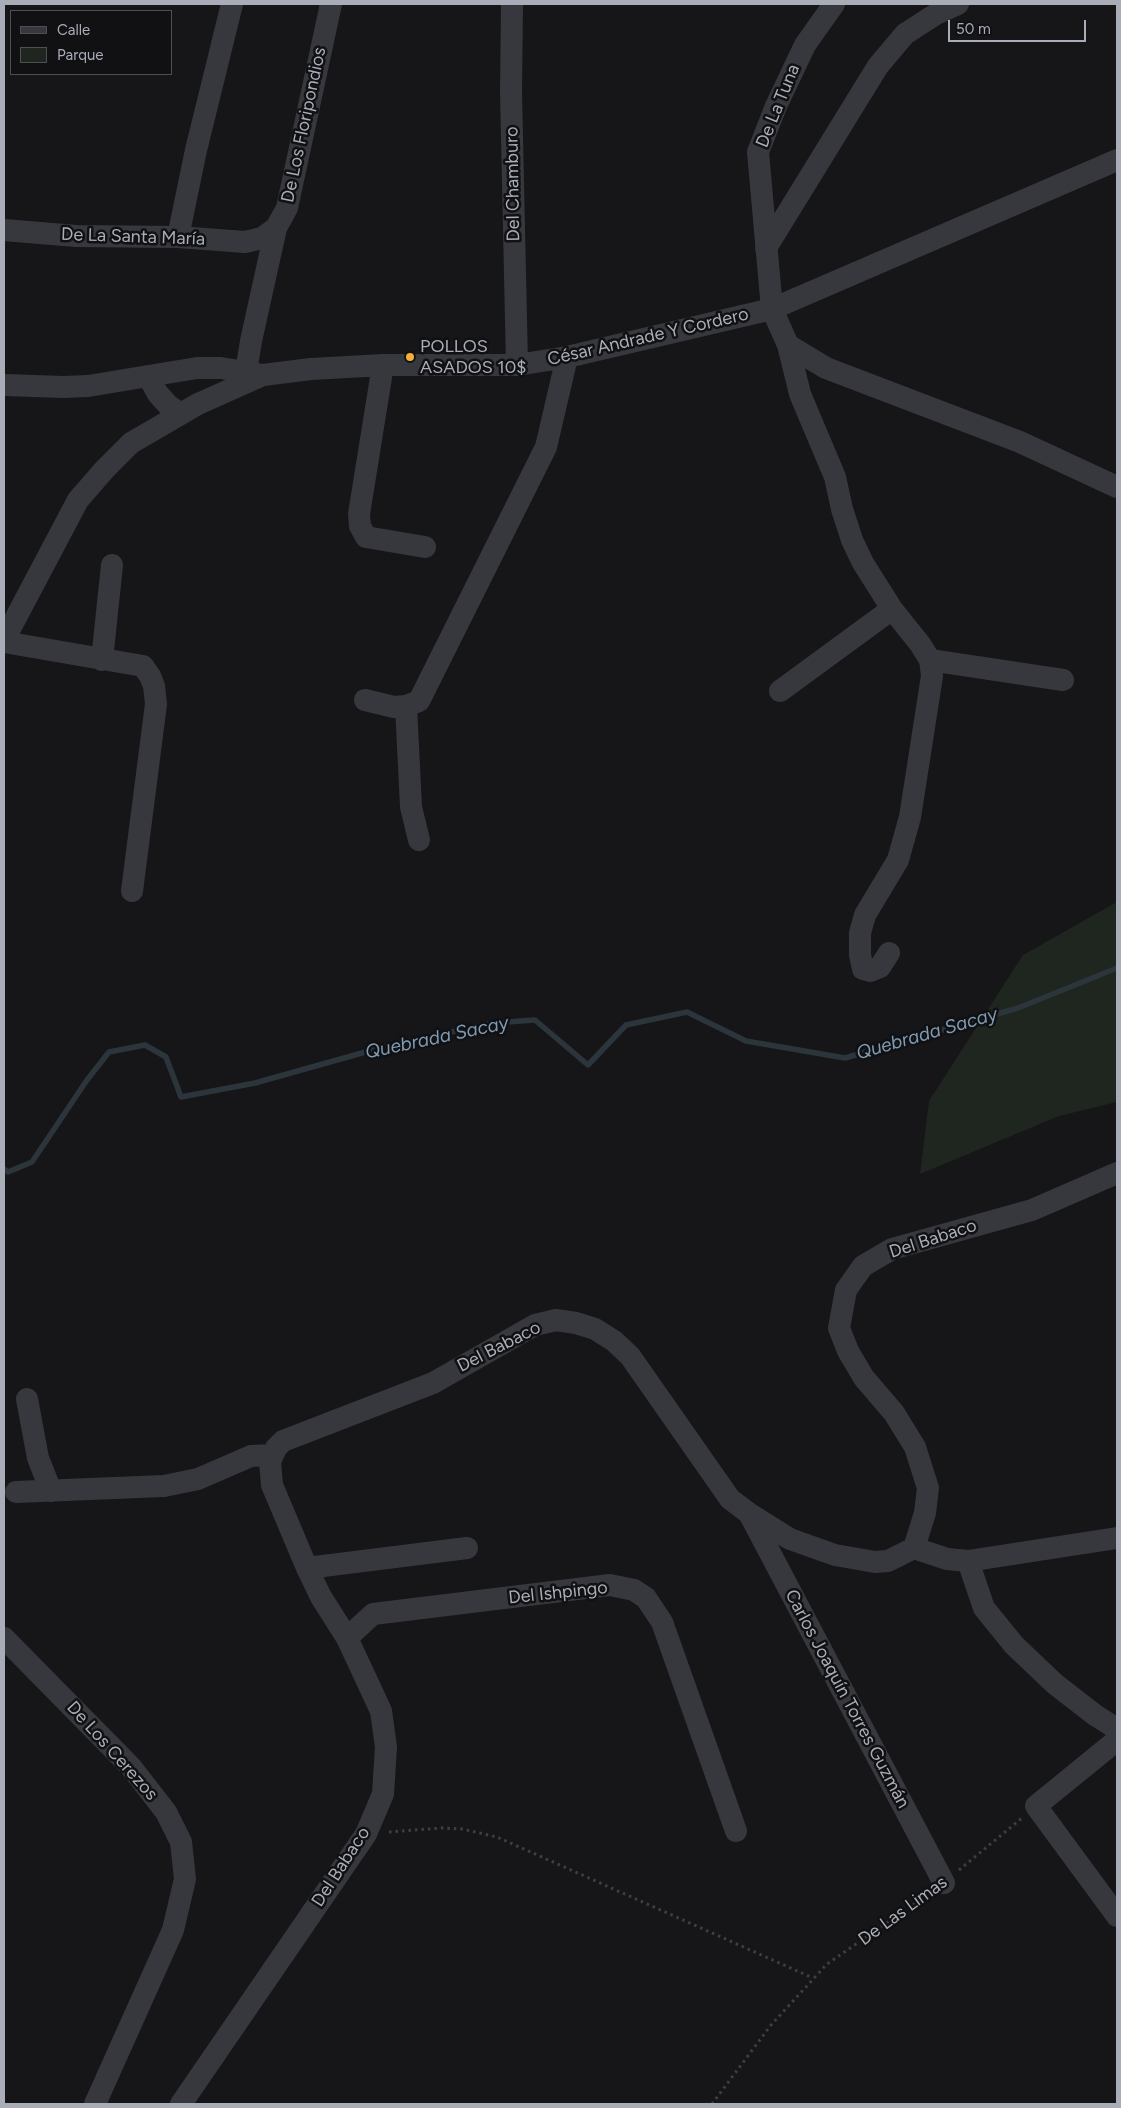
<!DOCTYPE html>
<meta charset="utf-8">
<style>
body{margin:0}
#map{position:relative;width:1121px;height:2108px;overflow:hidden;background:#161618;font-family:Figtree,sans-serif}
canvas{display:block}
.frame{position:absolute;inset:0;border:5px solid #a8adb8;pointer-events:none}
.legend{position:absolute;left:10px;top:10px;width:162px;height:65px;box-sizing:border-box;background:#111113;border:1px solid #4d4f55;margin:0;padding:6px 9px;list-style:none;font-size:15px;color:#a8adb8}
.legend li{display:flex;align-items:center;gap:10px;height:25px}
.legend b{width:25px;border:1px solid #4d4f55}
.scale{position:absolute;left:948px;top:20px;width:138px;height:22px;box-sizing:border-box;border:2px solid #a8adb8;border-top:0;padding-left:6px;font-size:15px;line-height:18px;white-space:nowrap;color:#a8adb8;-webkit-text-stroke:4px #111113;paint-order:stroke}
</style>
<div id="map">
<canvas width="1121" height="2108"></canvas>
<div class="frame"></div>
<ul class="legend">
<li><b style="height:6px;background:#37383d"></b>Calle</li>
<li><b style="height:14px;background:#1e261f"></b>Parque</li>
</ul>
<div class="scale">50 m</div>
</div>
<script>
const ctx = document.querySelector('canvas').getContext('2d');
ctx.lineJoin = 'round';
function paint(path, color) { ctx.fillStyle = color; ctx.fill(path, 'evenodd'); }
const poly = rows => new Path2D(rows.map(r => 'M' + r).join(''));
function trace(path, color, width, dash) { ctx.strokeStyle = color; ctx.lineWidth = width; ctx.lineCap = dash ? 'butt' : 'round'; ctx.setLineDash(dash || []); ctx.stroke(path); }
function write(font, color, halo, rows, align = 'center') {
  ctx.font = font + ' Figtree,sans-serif'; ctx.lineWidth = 5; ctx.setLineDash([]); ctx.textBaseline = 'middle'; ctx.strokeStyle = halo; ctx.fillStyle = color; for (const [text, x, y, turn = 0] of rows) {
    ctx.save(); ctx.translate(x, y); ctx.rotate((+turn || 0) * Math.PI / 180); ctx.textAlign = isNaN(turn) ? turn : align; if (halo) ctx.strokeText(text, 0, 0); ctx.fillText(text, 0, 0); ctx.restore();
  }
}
paint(poly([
 [1117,902,1117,1102,1059,1116,920,1174,929,1101,1023,955]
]), '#1e261f');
trace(poly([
 [4,1169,8,1172,32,1162,87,1080,109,1052,145,1045,166,1057,181,1097,255,1083,394,1044,493,1023,535,1020,588,1065,626,1025,687,1012,746,1041,845,1058,1018,1008,1117,968]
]), '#2c353c', 5.5);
trace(poly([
 [389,1832,442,1828,462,1829,497,1837,813,1978],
 [959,1870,1022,1818],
 [712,2104,771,2025,827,1964,929,1894]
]), '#3d3f44', 3, [2.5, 4]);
trace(poly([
 [512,4,511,92,517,365],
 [834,4,805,45,776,106,758,152,772,309,788,345,826,368,1020,442,1117,487],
 [4,230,76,236,178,237,245,242,262,238,276,228,287,208,331,4],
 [178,237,196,150,232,4],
 [766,248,878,66,905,34,936,14,958,4],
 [788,345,800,394,835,477,842,509,852,540,863,563,892,609,920,644,930,660,932,676,910,817,898,860,865,915,860,933,860,955,863,969,870,971,880,967,889,953],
 [383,365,359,514,360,526,366,537,425,547],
 [246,372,251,341,276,228],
 [148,376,158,394,169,406,181,414],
 [4,385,63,387,88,386,197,368,221,368,263,375],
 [4,640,78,500,105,469,131,443,198,404,263,375,311,369,383,365,517,365,567,357,772,309,1117,160],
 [4,642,143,666,150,676,154,686,156,704,132,891],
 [102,660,112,565],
 [930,660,1063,680],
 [780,691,892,609],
 [365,700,394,707,406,706,419,701,546,447,567,357],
 [406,706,411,807,419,840],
 [27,1399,38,1458,51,1491],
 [16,1492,164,1486,198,1479,251,1456,273,1455],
 [750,1515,944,1883],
 [914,1548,947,1559,968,1561,1117,1538],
 [968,1561,984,1608,1014,1645,1055,1684,1095,1715,1117,1729],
 [307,1568,467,1548],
 [4,1638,131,1767,166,1812,181,1842,185,1879,173,1930,95,2104],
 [347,1638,373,1614,610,1585,634,1590,646,1598,662,1622,736,1831],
 [1117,1740,1036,1806,1117,1916],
 [181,2104,366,1834,383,1794,386,1747,381,1711,347,1638,321,1597,307,1568,272,1485,270,1462,276,1448,283,1441,433,1383,535,1325,556,1320,576,1323,595,1329,614,1341,630,1356,730,1499,750,1514,790,1539,835,1555,875,1562,888,1561,914,1548,925,1513,928,1488,915,1447,894,1413,864,1378,848,1351,839,1328,846,1290,863,1266,892,1249,1032,1210,1117,1173]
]), '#37383d', 22);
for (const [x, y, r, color] of [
 [410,357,5,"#f2b134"]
]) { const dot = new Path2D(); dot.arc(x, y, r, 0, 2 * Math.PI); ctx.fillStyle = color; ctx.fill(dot); trace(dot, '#111113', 2); }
write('18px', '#a8adb8', '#111113', [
 ["De La Tuna",778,106,-68],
 ["De Los Floripondios",304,125,-78],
 ["Del Chamburo",513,184,-91],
 ["De La Santa María",133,237,2],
 ["César Andrade Y Cordero",648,337,-13],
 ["Del Babaco",933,1239,-18],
 ["Del Babaco",499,1347,-27],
 ["Del Ishpingo",558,1593,-6],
 ["Carlos Joaquín Torres Guzmán",847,1699,62],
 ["De Los Cerezos",112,1751,48],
 ["Del Babaco",341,1867,-57],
 ["De Las Limas",903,1911,-36]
]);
write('18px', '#a8adb8', '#111113', [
 ["POLLOS",420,347],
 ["ASADOS 10$",420,368]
], 'left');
write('italic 19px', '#7f9bb3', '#111113', [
 ["Quebrada Sacay",927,1034,-16],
 ["Quebrada Sacay",437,1038,-12]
]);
</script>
